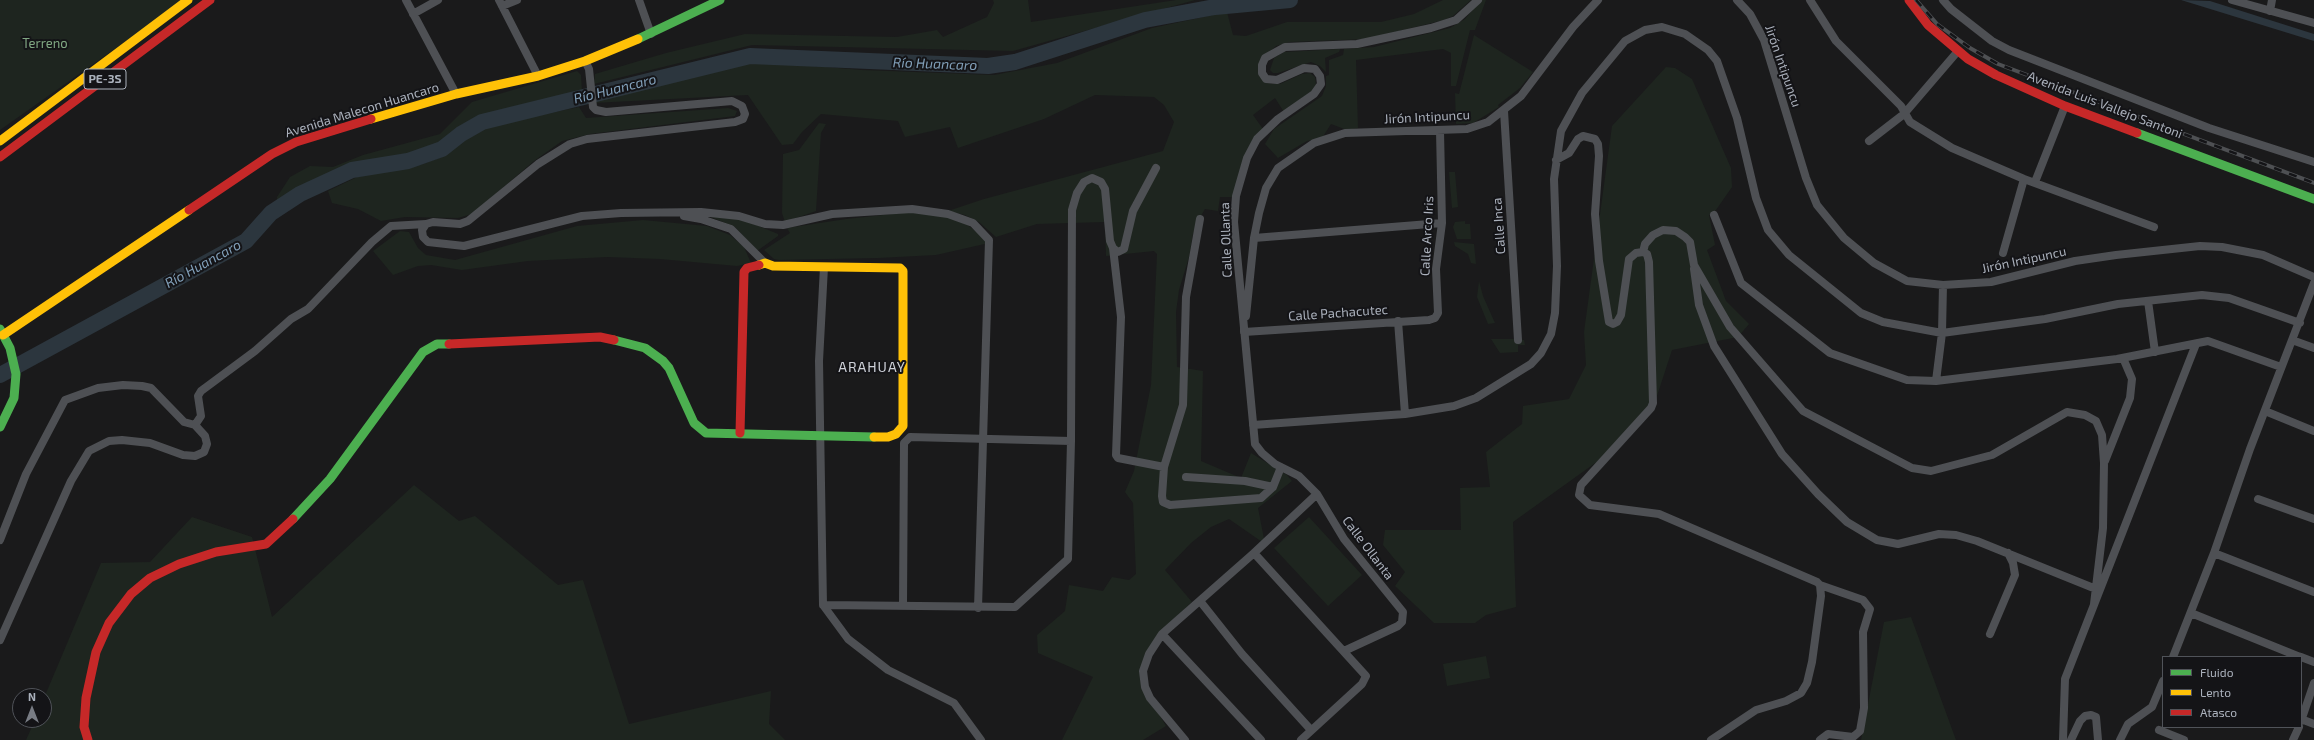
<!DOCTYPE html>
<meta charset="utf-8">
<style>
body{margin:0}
#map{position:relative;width:2314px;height:740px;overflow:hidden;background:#1a1a1b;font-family:"Exo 2",sans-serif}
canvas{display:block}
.legend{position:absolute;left:2162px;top:656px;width:140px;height:72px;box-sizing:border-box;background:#141417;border:1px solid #505359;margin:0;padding:5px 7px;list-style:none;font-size:12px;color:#abb1bc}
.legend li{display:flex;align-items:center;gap:8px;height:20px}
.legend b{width:20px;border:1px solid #505359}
.north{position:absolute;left:12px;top:688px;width:40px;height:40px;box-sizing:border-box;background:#141417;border:1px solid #505359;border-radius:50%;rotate:0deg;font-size:11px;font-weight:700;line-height:16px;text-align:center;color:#abb1bc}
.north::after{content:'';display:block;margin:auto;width:14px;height:18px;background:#787c84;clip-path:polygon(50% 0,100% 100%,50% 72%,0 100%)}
</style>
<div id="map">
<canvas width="2314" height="740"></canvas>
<ul class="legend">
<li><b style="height:5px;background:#4caf50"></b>Fluido</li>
<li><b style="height:5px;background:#ffc107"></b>Lento</li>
<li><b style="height:5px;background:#c62828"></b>Atasco</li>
</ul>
<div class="north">N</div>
</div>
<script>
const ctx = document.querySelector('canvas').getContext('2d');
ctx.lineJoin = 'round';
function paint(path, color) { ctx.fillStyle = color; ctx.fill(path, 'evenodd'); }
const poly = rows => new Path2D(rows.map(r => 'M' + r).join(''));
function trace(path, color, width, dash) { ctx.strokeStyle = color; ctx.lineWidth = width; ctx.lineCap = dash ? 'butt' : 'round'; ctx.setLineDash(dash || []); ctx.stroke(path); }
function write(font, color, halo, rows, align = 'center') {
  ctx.font = font + ' "Exo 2",sans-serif'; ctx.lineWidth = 4; ctx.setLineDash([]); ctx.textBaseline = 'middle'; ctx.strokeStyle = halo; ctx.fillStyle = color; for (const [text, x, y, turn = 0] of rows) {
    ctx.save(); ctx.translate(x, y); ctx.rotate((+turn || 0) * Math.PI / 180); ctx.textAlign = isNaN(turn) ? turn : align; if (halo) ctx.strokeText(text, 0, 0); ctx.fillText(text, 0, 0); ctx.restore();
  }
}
paint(poly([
 [0,0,184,0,0,130],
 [993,0,1028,0,1031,22,1176,0,1195,0,1013,51,752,45,594,84,595,74,666,53,745,34,897,37,937,30,943,37,987,17,994,3],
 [1443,0,1471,0,1453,16,1444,20,1367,39,1290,42,1276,46,1261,60,1258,70,1262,79,1267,83,1280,84,1302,74,1310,73,1315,77,1316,84,1314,89,1284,112,1275,98,1253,115,1263,129,1254,139,1237,197,1220,197,1218,211,1205,209,1199,219,1193,234,1189,257,1179,290,1176,312,1177,367,1203,371,1201,461,1241,478,1251,453,1287,475,1292,481,1258,508,1265,544,1229,519,1211,527,1191,543,1165,570,1192,602,1171,622,1145,669,1150,699,1166,726,1143,740,1062,740,1093,677,1038,653,1037,635,1065,611,1069,585,1103,591,1112,577,1129,580,1136,574,1133,503,1125,492,1134,471,1151,385,1157,254,1154,251,1106,256,1105,222,1037,224,996,237,979,222,965,215,948,211,984,199,1163,151,1174,122,1164,105,1154,97,1095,95,1044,119,958,148,950,127,905,137,898,121,821,114,802,132,793,144,782,145,748,95,593,103,592,99,744,63,767,62,862,70,994,75,1057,63,1152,28,1227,12,1233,35,1246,36,1287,22,1381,22,1414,14],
 [1481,0,1486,0,1475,30,1470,30,1456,86,1451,86,1451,53,1443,49,1356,60,1358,128,1347,130,1331,124,1322,138,1307,141,1278,158,1265,144,1274,129,1322,96,1326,86,1326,76,1329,75,1329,60,1343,55,1344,49,1374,47,1450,28,1465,19],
 [1474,35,1533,72,1520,88,1498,105,1499,107,1473,123,1456,124,1455,93,1459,94],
 [1340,49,1339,52,1325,58,1326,72,1320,66,1311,62,1278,73,1273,73,1270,70,1274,58,1284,52],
 [1666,67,1675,68,1692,79,1731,168,1732,187,1716,210,1709,215,1715,245,1707,250,1726,301,1749,324,1738,337,1672,350,1656,399,1598,461,1513,522,1516,607,1486,615,1475,623,1434,623,1395,586,1405,572,1383,545,1385,530,1461,530,1460,488,1490,487,1486,452,1522,424,1523,406,1569,399,1586,365,1584,332,1612,126],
 [577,71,581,75,582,92,474,119,441,145,414,156,342,169,298,189,277,205,277,197,290,177,310,166,333,167,363,155,440,134,472,102],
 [579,107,586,118,728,108,737,111,735,116,590,134,562,141,534,161,472,214,458,218,405,217,381,221,358,209,332,203,328,191,357,177,423,164,442,157,462,140,483,127],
 [819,123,826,124,821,133,816,211,785,222,782,213,783,154,799,150],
 [1449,172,1455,172,1458,207,1452,208],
 [912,212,948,217,963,222,986,238,989,243,936,255,878,258,779,260,774,259,764,250,790,233,787,228,846,219],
 [701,213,739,218,778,234,778,236,757,251,735,227],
 [643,220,707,226,730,235,744,247,751,263,737,266,660,259,607,257,528,261,462,270,431,265,418,266,393,275,373,251,400,231,409,232,418,248,426,255,455,260,577,226],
 [1465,221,1465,224,1470,224,1471,239,1457,239,1453,227,1455,222],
 [1454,242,1474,244,1476,264,1471,263,1468,254,1455,246],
 [1479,281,1483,296,1495,323,1488,324,1477,297],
 [1491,339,1518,339,1524,340,1525,345,1518,345,1518,352,1500,353],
 [414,485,459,521,475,516,558,585,583,580,629,724,771,691,769,724,785,740,26,740,35,720,44,720,44,698,101,563,150,562,192,517,252,537,272,617],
 [1309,517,1362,575,1328,606,1274,548],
 [1911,617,1956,740,1861,740,1884,622],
 [1486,656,1490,678,1447,686,1443,664]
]), '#1e251f');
paint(poly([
 [2181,0,2210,1,2314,34,2314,41]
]), '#2c363e');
trace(poly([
 [0,375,246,241,271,213,300,194,352,170,408,161,442,149,461,134,482,122,750,56,988,66,1015,62,1145,20,1215,7,1290,0]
]), '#2c363e', 16);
trace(poly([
 [406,0,456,94],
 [499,0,538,76],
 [639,0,651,34],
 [1737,0,1750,14,1764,40,1806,178,1817,205,1844,238,1874,263,1907,281,1943,285,1991,282,2075,261,2116,255,2200,246,2222,247,2263,255,2314,277],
 [1810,0,1836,41,1901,106,1910,122,1952,148,2024,179,2154,227],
 [1943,0,1951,9,1992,41,2009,50,2209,128,2314,162],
 [2232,0,2314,23],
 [502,6,517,0],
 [2270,11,2272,0],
 [413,14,438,0],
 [585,61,589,69,593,107,596,110,606,112,732,101,742,106,745,114,743,119,735,122,587,139,570,144,538,164,468,221,460,224,433,222,426,224,422,230,423,237,428,242,464,246,582,216,621,213,701,212,739,216,765,224,783,225,832,214,912,209,948,214,973,223,989,240,978,608],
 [1504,111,1518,340],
 [1869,141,1904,114,1958,51],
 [1556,160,1569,153,1578,139,1583,136,1595,139,1598,144,1599,156,1595,214,1599,261,1609,322,1613,324,1617,322,1621,315,1629,259,1636,253,1643,252,1647,254,1649,262,1653,403,1651,408,1581,485,1579,495,1590,505,1659,514,1817,582,1820,585,1821,596,1812,662,1807,683,1801,693,1786,701,1756,710,1711,740],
 [2035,182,2065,106],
 [1714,215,1741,283,1830,353,1907,380,1936,381,2117,359,2208,341,2281,367],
 [684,216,701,219,731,229,765,263],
 [1254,238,1442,223],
 [1113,248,1121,317,1116,455,1118,458,1164,467,1162,496,1163,502,1170,505,1261,498,1273,487,1281,467],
 [1643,252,1645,244,1653,235,1663,230,1676,231,1685,237,1690,242,1694,265,1730,327,1803,411,1912,468,1931,471,1992,455,2067,412,2085,415,2096,421,2102,435,2104,463,2103,528,2094,604],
 [2003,253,2024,179],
 [824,267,819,361,823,605,848,639,888,670,954,703,981,740],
 [1694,269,1699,305,1714,346,1782,454,1818,494,1847,522,1877,540,1898,544,1939,534,1956,535,1977,541,2096,589],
 [2148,301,2155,352],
 [1246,316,1254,238,1259,213,1266,188,1278,168,1314,143,1345,133,1467,129,1488,122,1521,96,1573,27,1598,0],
 [1398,321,1405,414],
 [1244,328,1244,332,1429,320,1435,318,1438,313,1436,269,1442,223,1440,131],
 [2292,340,2314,348],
 [1936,381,1942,333,1943,285],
 [2265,411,2314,431],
 [1253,425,1405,414,1454,406,1476,398,1531,364,1541,353,1551,334,1555,313,1557,266,1554,179,1561,131,1582,93,1625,41,1645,30,1662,27,1685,34,1708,50,1717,61,1737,118,1756,198,1768,230,1789,255,1861,313,1883,322,1942,333,2045,319,2118,304,2202,295,2229,298,2300,323],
 [2105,461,2130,398,2132,379,2123,358],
 [1164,467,1183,405,1186,297,1200,219],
 [1186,477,1245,481,1273,487],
 [2258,499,2314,519],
 [0,540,26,474,65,400,98,388,123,385,142,386,151,388,184,422,195,425,201,416,198,396,201,391,255,351,291,319,308,309,372,242,391,226,426,224],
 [1254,553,1317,494],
 [2214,553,2314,592],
 [1200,601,1242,654,1311,730],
 [823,605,1015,607,1068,559,1071,441,1072,210,1077,193,1084,182,1092,178,1101,182,1105,189,1110,241,1113,248,1118,252,1124,249,1133,211,1156,168],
 [903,605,904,443,910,437,1071,441],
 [2191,613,2300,657],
 [1162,634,1261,740],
 [1990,634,2015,575,2013,563,2008,553],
 [0,640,71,481,89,451,109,441,122,440,150,443,183,455,195,456,204,452,207,444,205,436,195,425],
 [1344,651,1398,626,1402,622,1403,612,1344,539,1317,494,1299,476,1275,464,1262,453,1255,444,1234,222,1236,196,1247,158,1257,139,1278,119,1314,94,1321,84,1320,76,1315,69,1304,68,1277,80,1266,79,1262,73,1262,65,1265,58,1285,47,1357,44,1431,28,1456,20,1478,0],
 [2173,657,2214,553,2250,449,2314,283],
 [2301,657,2314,662],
 [2301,719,2314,724],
 [2301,721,2314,683],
 [2159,730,2184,740],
 [1185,740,1150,698,1145,687,1143,671,1149,654,1162,634,1254,553,1366,676,1362,684,1301,740],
 [1820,740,1828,734,1853,737,1860,731,1864,708,1863,632,1870,609,1863,600,1820,585],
 [2063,740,2065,679,2196,344],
 [2071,740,2080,721,2085,716,2091,715,2096,717,2098,740],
 [2120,740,2128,724,2152,707,2163,681],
 [2293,740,2299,727]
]), '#4e5054', 8);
trace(poly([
 [638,39,720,0],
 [2137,133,2314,199],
 [0,329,10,348,16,374,14,398,0,427],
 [614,340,645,348,663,361,669,368,694,423,706,433,874,437],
 [293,519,330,479,423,352,437,344,449,344]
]), '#4caf50', 9);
trace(poly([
 [371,119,456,94,538,76,585,61,638,39],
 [0,141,188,0],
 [759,265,765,263,773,266,900,268,903,271,903,426,896,434,888,437,874,437],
 [3,335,189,210]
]), '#ffc107', 9);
trace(poly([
 [1909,0,1928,25,1968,59,1996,75,2065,106,2137,133],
 [0,157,210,0],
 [189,210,272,154,296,142,371,119],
 [449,344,600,337,614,340],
 [740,433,744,272,747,268,759,265],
 [88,740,84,727,86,698,96,652,109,623,131,594,150,578,179,564,216,552,266,544,293,519]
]), '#c62828', 9);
const rail = poly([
 [1916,0,1937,24,1970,48,1998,64,2314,183]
]);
trace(rail, '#4e5053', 4);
trace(rail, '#141417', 2.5, [8]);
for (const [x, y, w] of [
 [105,79,42]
]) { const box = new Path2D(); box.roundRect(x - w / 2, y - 10, w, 20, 3); ctx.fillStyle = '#141417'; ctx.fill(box); trace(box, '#abb1bc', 1); }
write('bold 12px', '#abb1bc', null, [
 ["PE-3S",105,79]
]);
write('13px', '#81a883', '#141417', [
 ["Terreno",45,44]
]);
write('13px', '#abb1bc', '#141417', [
 ["Jirón Intipuncu",1783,66,71],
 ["Avenida Luis Vallejo Santoni",2105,105,21],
 ["Avenida Malecon Huancaro",362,110,-17],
 ["Jirón Intipuncu",1427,117,-3],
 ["Calle Inca",1499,226,-94],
 ["Calle Arco Iris",1427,236,-87],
 ["Calle Ollanta",1226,240,-92],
 ["Jirón Intipuncu",2024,260,-12],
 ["Calle Pachacutec",1338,313,-4],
 ["Calle Ollanta",1368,548,53]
]);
write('italic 14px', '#819fb8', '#141417', [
 ["Río Huancaro",935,64,2],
 ["Río Huancaro",615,89,-14],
 ["Río Huancaro",203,264,-29]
]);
ctx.letterSpacing = '1px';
write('14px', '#cdd0d8', '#141417', [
 ["ARAHUAY",872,367]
]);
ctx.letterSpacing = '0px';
</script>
